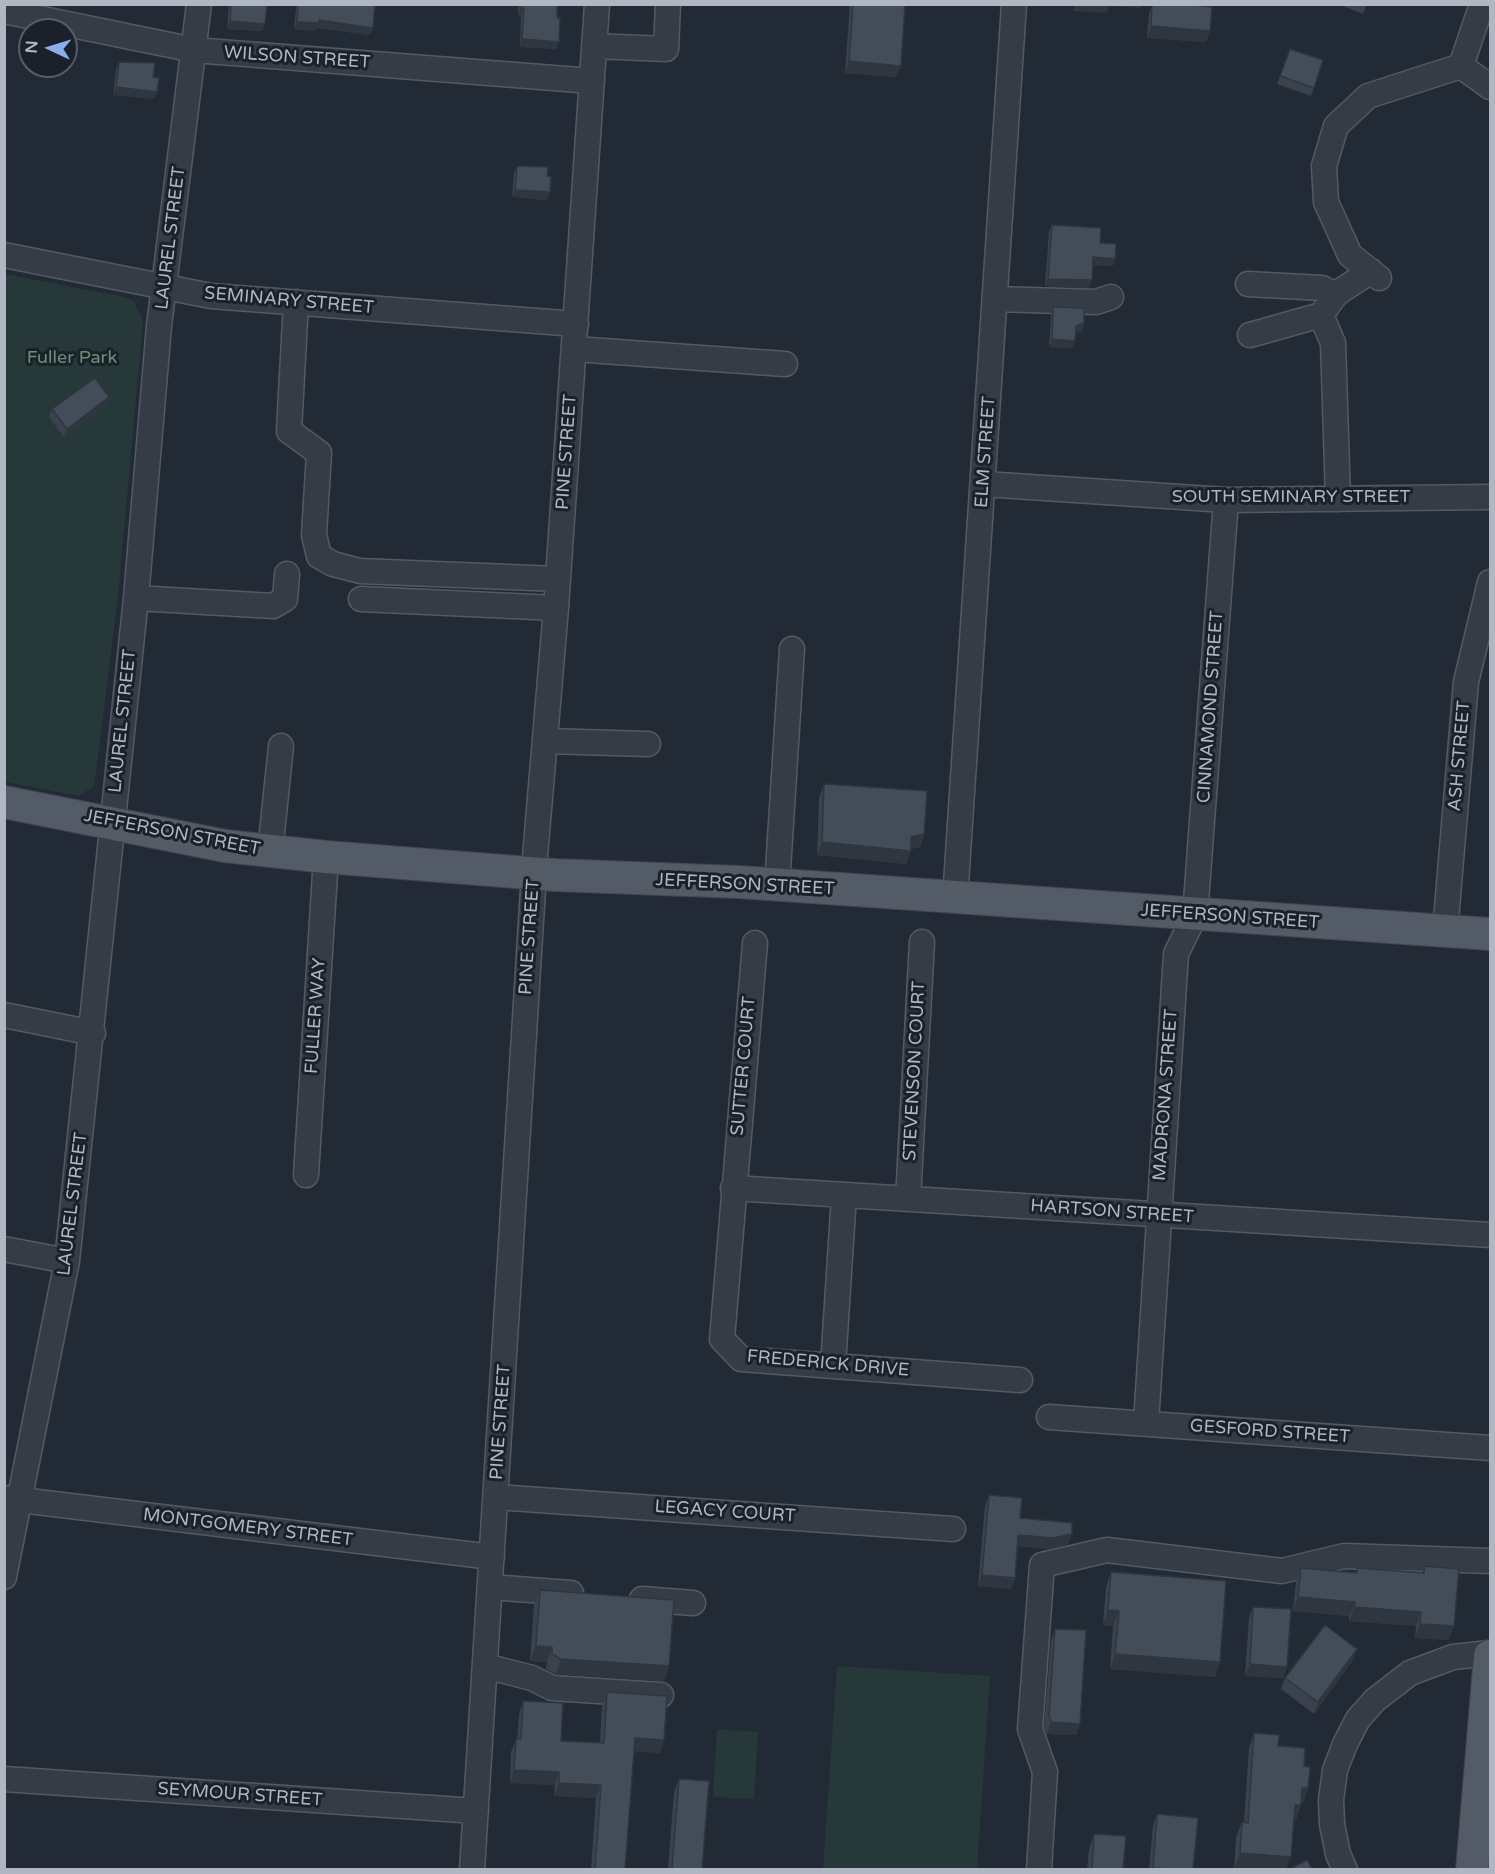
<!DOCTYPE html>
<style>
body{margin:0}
#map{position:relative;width:1495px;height:1874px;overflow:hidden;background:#222a36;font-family:"Varela Round",sans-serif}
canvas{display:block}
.frame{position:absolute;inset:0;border:6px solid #b0b7c3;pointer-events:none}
.north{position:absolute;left:18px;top:18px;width:60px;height:60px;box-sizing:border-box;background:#1b212b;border:2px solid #575d68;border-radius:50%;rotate:274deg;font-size:16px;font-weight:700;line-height:24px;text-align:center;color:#b0b7c3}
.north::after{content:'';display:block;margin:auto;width:21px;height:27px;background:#8aadee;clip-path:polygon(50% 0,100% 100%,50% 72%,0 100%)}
</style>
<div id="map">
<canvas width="1495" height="1874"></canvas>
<div class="frame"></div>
<div class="north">N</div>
</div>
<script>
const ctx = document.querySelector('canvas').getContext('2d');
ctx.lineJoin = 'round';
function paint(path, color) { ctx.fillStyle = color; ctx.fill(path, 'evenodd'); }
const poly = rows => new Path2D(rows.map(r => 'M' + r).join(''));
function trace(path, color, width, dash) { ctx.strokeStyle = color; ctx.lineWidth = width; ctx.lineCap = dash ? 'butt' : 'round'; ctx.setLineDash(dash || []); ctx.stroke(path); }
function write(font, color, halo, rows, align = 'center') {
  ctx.font = font + ' "Varela Round",sans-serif'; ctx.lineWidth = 6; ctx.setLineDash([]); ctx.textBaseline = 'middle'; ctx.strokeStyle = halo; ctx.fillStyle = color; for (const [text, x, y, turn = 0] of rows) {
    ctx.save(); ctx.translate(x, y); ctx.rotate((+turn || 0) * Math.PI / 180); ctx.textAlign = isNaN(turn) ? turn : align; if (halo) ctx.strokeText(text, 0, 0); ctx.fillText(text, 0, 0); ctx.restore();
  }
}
paint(poly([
 [5,274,124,297,134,301,143,321,118,596,96,773,94,786,79,796,5,782],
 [837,1666,990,1676,977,1869,823,1869],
 [717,1729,758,1732,754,1799,713,1797]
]), '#273839');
const minor = poly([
 [1482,4,1461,66,1490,87],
 [4,11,194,50,592,81],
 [594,46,666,49,668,4],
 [4,255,211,296,576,324],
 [1379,278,1350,255,1326,202,1324,166,1336,126,1368,96,1461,66],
 [1248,284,1322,288,1336,295],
 [996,299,1096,302,1111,297],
 [296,302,289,431,319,453,314,535,319,556,333,564,360,571,558,579],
 [1321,315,1333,343,1338,499],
 [1250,335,1321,315,1336,294,1371,271],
 [575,349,785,364],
 [984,484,1226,500,1490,497],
 [136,598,273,606,285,599,287,574],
 [361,599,556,608],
 [546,741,648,744],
 [270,852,281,746],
 [777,886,792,649],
 [955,899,1014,4],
 [1445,932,1466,682,1490,582],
 [755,943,722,1339,741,1359,1020,1380],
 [4,1015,93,1033],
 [306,1175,326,857],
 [733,1188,1490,1235],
 [908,1199,922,942],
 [4,1249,67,1261],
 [833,1366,844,1195],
 [1049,1417,1490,1448],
 [1146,1423,1176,954,1195,915,1226,500],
 [496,1497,953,1529],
 [4,1498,492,1557],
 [4,1577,67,1261,136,598,159,326,199,4],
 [490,1587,571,1593],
 [642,1599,693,1603],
 [485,1666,532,1678,552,1688,661,1695],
 [4,1779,476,1811],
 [472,1870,535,857,556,608,597,4],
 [1039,1870,1045,1772,1030,1729,1042,1565,1107,1550,1282,1571,1344,1556,1490,1561],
 [1345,1870,1338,1854,1332,1824,1331,1800,1335,1770,1345,1744,1358,1719,1375,1700,1410,1673,1453,1657,1490,1653]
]);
const major = poly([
 [4,802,225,846,326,857,554,875,739,882,1490,934],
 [1472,1870,1490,1656]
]);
trace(minor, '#535a64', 27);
trace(major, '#3f4550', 34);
trace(minor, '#353c46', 24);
trace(major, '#535b66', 32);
paint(poly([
 [229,4,267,4,262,31,227,29],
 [297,4,375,4,373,28,370,35,317,28,316,31,294,29,296,8],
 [518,4,557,4,556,49,520,47,521,16,518,16],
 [850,4,905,4,896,77,845,73],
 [1152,4,1181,4,1210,31,1206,42,1147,38,1149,14],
 [1338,4,1367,4,1363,14],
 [1290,49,1323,60,1311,96,1277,84],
 [119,62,153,77,157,92,154,99,113,95,116,69],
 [517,166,547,176,547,200,512,197,514,173],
 [1052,225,1100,243,1113,266,1093,265,1089,288,1045,286,1049,232],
 [1053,307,1084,323,1082,331,1076,333,1075,341,1072,348,1049,347,1051,315],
 [109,397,107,405,64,437,49,417,52,409],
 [824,784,924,834,920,847,911,849,906,864,817,855,819,798],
 [989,1495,1020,1518,1068,1544,1049,1549,1017,1546,1015,1578,1011,1589,978,1586,985,1506],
 [1424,1566,1449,1640,1415,1638,1416,1626,1349,1621,1349,1616,1293,1611,1296,1582,1301,1568,1355,1573,1357,1568,1422,1573],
 [1111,1572,1220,1662,1215,1677,1110,1669,1113,1626,1103,1625,1106,1587],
 [540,1590,669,1666,664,1681,556,1674,546,1669,547,1662,530,1661,534,1605],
 [1253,1607,1287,1667,1283,1678,1245,1676,1249,1618],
 [1055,1629,1080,1724,1076,1735,1047,1734,1044,1727,1051,1640],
 [1357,1649,1353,1660,1314,1714,1281,1689,1285,1678],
 [607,1692,660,1753,634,1751,625,1869,591,1869,596,1798,554,1796,555,1785,510,1783,511,1752,516,1739,517,1739,519,1714,523,1701,561,1741,600,1743,602,1706],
 [1254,1733,1278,1746,1304,1766,1308,1788,1303,1803,1301,1803,1296,1820,1294,1820,1234,1868,1236,1837,1242,1822,1244,1822,1249,1748],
 [679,1779,702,1869,668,1869,674,1792],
 [1157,1814,1193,1869,1149,1869,1153,1825],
 [1094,1834,1123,1869,1087,1869,1089,1849]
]), '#3a424d');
paint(poly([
 [1075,4,1142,4,1141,8,1109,6,1107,13,1073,11],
 [520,8,524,8,521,16,518,16],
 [319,20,373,28,370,35,317,28,316,31,294,29,297,22],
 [230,21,265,24,262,31,227,29],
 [1151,26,1210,31,1206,42,1147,38],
 [522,39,559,42,556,49,520,47],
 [849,61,901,66,896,77,845,73],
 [116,87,157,92,154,99,113,95],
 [515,190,550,192,547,200,512,197],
 [1093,257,1115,259,1113,266,1091,265],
 [1048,279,1092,280,1089,288,1045,286],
 [1084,323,1082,331,1073,333,1076,326],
 [1052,339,1075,341,1072,348,1049,347],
 [109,397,107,405,64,437,67,429],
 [924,834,920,847,907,850,911,837],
 [822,842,911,851,906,864,817,855],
 [1072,1534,1068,1544,1049,1549,1015,1546,1018,1535],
 [982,1575,1015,1578,1011,1589,978,1586],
 [1298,1597,1355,1602,1349,1616,1293,1611],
 [1354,1607,1421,1612,1416,1626,1349,1621],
 [1108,1610,1119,1611,1113,1626,1103,1625],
 [1420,1624,1454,1626,1449,1640,1415,1638],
 [536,1646,552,1647,547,1662,530,1661],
 [1357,1649,1353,1660,1314,1714,1318,1702],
 [1115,1654,1220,1662,1215,1677,1110,1669],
 [561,1659,669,1666,664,1681,556,1674],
 [1250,1664,1287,1667,1283,1678,1245,1676],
 [1051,1722,1080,1724,1076,1735,1047,1734],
 [635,1738,664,1740,660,1753,630,1751],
 [514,1770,559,1772,555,1785,510,1783],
 [559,1783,601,1785,596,1798,554,1796],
 [1302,1788,1308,1788,1303,1803,1297,1803],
 [1295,1805,1301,1805,1296,1820,1289,1820],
 [1240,1853,1291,1857,1286,1869,1251,1869,1234,1868]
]), '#2f363f');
const building = poly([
 [231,4,267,4,265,24,230,21,231,4],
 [298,4,375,4,373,28,319,20,319,23,297,22,298,4],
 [521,4,557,4,557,18,560,18,559,42,522,39,524,8,520,8,521,4],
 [853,4,905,4,901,66,849,61,853,4],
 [1152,4,1181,4,1212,7,1210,31,1151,26,1152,4],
 [1290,49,1323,60,1314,88,1280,76,1290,49],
 [119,62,155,63,153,77,159,78,157,92,116,87,119,62],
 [517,166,548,167,547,176,551,177,550,192,515,190,517,166],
 [1052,225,1101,228,1100,243,1116,244,1115,259,1093,257,1092,280,1048,279,1052,225],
 [1053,307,1084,308,1084,323,1076,326,1075,341,1052,339,1053,307],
 [95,378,109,397,67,429,52,409,95,378],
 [824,784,927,791,924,834,911,837,911,851,822,842,824,784],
 [989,1495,1022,1498,1020,1518,1072,1523,1072,1534,1053,1538,1018,1535,1015,1578,982,1575,989,1495],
 [1424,1566,1459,1569,1454,1626,1420,1624,1421,1612,1354,1607,1355,1602,1298,1597,1301,1568,1357,1573,1357,1568,1424,1573,1424,1566],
 [1111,1572,1226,1581,1220,1662,1115,1654,1119,1611,1108,1610,1111,1572],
 [540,1590,674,1600,669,1666,561,1659,552,1654,552,1647,536,1646,540,1590],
 [1253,1607,1291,1609,1287,1667,1250,1664,1253,1607],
 [1325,1625,1357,1649,1318,1702,1285,1678,1325,1625],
 [1055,1629,1086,1630,1080,1724,1051,1722,1049,1716,1055,1629],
 [607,1692,667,1696,664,1740,635,1738,625,1869,595,1869,601,1785,559,1783,559,1772,514,1770,516,1739,521,1739,523,1701,563,1703,561,1741,604,1743,607,1692],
 [1254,1733,1279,1735,1278,1746,1305,1748,1304,1766,1310,1767,1308,1788,1302,1788,1301,1805,1295,1805,1291,1857,1240,1853,1242,1822,1248,1823,1254,1733],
 [679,1779,709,1781,702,1869,672,1869,679,1779],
 [1157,1814,1198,1818,1193,1869,1166,1869,1153,1868,1157,1814],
 [1094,1834,1126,1836,1123,1869,1092,1869,1094,1834],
 [1307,1860,1312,1869,1290,1869,1307,1860]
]);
paint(building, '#434d5a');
trace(building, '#2f363f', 1.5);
write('18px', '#b0b7c3', '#1b212b', [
 ["WILSON STREET",297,58,4],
 ["LAUREL STREET",171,238,-83],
 ["SEMINARY STREET",289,301,5],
 ["PINE STREET",567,452,-86],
 ["ELM STREET",986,452,-86],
 ["SOUTH SEMINARY STREET",1291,497],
 ["CINNAMOND STREET",1211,707,-86],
 ["LAUREL STREET",123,721,-84],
 ["ASH STREET",1460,756,-85],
 ["JEFFERSON STREET",172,833,11],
 ["JEFFERSON STREET",745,885,3],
 ["JEFFERSON STREET",1230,917,4],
 ["PINE STREET",530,937,-86],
 ["FULLER WAY",316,1016,-86],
 ["SUTTER COURT",744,1066,-85],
 ["STEVENSON COURT",915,1071,-87],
 ["MADRONA STREET",1166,1095,-86],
 ["LAUREL STREET",73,1204,-83],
 ["HARTSON STREET",1112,1212,4],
 ["FREDERICK DRIVE",828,1364,5],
 ["PINE STREET",501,1422,-86],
 ["GESFORD STREET",1270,1432,4],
 ["LEGACY COURT",725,1512,4],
 ["MONTGOMERY STREET",248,1528,7],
 ["SEYMOUR STREET",240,1795,4]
]);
write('18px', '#699174', '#1b212b', [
 ["Fuller Park",72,358]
]);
</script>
